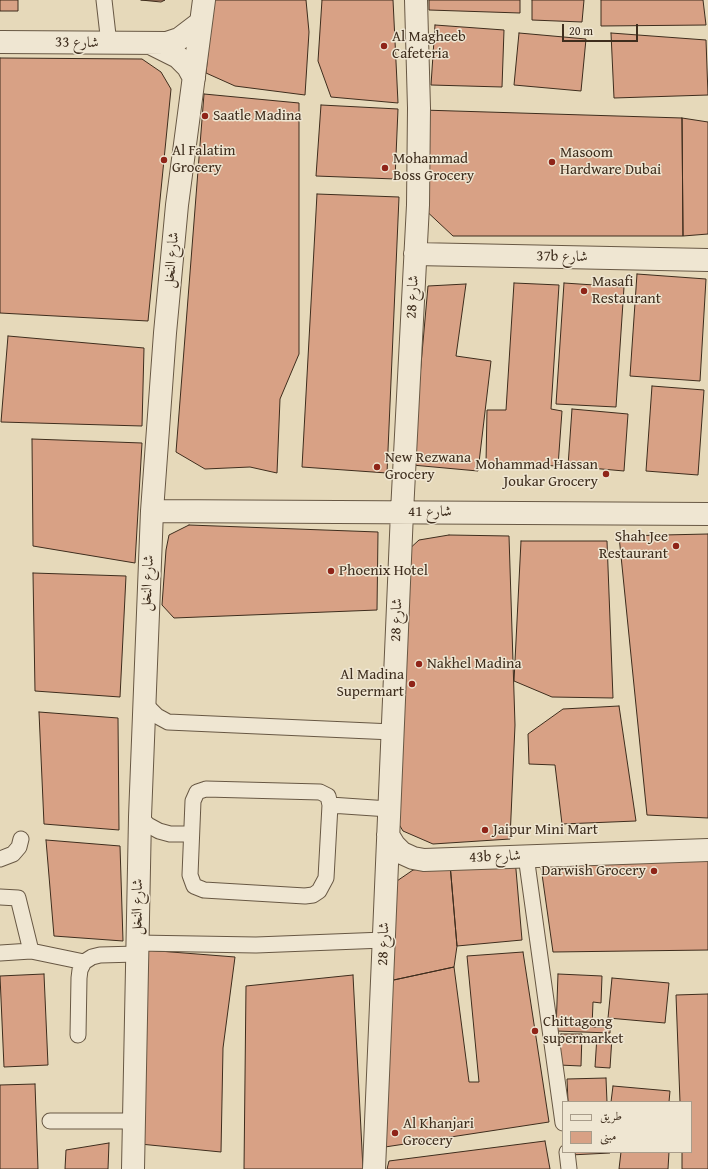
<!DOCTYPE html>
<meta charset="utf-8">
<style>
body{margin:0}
#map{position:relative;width:708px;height:1169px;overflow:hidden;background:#e6d9ba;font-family:"Gentium Book Plus",Amiri,serif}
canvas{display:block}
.legend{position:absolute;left:562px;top:1101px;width:130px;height:52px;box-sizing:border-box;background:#efe6d2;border:1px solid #a89c8a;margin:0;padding:5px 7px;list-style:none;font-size:12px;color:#3e2d1d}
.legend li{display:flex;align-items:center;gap:8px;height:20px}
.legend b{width:20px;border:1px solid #a89c8a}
.scale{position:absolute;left:562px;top:24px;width:76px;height:18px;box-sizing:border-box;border:2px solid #3e2d1d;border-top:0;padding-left:5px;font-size:12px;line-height:14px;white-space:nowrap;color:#3e2d1d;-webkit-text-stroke:3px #efe6d2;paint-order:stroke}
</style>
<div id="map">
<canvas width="708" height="1169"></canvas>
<ul class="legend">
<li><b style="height:5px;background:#efe6d2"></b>طريق</li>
<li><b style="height:11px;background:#d8a185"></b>مبنى</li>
</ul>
<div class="scale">20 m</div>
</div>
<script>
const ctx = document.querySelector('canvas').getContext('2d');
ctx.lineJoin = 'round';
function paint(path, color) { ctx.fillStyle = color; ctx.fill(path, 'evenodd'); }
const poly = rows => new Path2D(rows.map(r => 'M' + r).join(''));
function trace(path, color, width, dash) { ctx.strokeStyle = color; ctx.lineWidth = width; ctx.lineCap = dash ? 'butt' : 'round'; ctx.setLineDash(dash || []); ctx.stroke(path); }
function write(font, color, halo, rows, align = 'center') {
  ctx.font = font + ' "Gentium Book Plus",Amiri,serif'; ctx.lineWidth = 3; ctx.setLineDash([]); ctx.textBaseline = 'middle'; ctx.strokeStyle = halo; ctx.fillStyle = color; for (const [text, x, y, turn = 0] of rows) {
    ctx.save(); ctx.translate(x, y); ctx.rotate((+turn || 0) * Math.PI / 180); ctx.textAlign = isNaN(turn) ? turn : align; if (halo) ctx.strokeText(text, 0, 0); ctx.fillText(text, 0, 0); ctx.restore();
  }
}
const building = poly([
 [0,0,18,0,18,11,0,11,0,0],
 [141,0,165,0,161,2,141,0],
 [213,0,306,0,309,32,305,95,235,86,206,73,213,0],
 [322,0,393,0,398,103,331,97,318,61,322,0],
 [429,0,520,0,520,13,429,10,429,0],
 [532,0,584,0,582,22,532,20,532,0],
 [601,0,703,0,706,25,601,26,601,0],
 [435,25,504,30,502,87,431,85,435,25],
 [519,33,586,39,581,91,514,85,519,33],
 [611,33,706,40,708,95,614,98,611,33],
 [0,58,142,59,161,72,171,89,148,321,0,313,0,58],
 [204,94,299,103,299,354,280,399,277,473,250,467,205,469,176,452,204,94],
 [321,105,398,109,395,179,316,176,321,105],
 [422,110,682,118,683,236,453,236,421,206,422,110],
 [682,118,708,122,708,234,683,236,682,118],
 [317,194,399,197,387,473,302,467,317,194],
 [637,274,706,279,700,381,630,376,637,274],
 [514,283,559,285,551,409,562,411,558,466,486,463,487,410,506,410,514,283],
 [564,283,624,287,616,407,556,404,564,283],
 [466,284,456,356,491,361,478,471,412,465,428,286,466,284],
 [8,336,144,348,142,426,1,422,8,336],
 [652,386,704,390,698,475,646,471,652,386],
 [572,409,628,414,624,471,568,466,572,409],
 [32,439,142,443,135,563,33,546,32,439],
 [189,525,378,532,377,610,174,618,162,605,166,550,169,535,189,525],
 [708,534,708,818,647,815,619,536,708,534],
 [449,535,509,536,515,725,510,839,433,844,403,831,397,821,406,552,419,540,449,535],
 [521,541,607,541,613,698,552,697,514,681,521,541],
 [33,573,126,576,120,697,35,691,33,573],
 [619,706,636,821,562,824,555,765,529,764,528,734,563,709,619,706],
 [39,712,118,718,119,830,44,824,39,712],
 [46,840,120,846,123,941,54,936,46,840],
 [515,858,522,940,457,946,450,864,515,858],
 [540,860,708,860,708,950,553,952,540,860],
 [450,864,457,946,454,967,389,981,394,883,413,870,450,864],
 [146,950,235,957,223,1048,221,1152,140,1144,146,950],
 [523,952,549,1122,385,1147,389,981,454,967,469,1082,479,1082,467,956,523,952],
 [44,974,48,1065,4,1067,0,976,44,974],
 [558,974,602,976,601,1003,593,1002,592,1027,610,1027,610,1033,556,1031,558,974],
 [353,975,363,1169,244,1169,246,986,353,975],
 [612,978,669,983,665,1023,608,1018,612,978],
 [708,994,708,1169,682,1169,682,1152,691,1152,691,1102,680,1102,676,995,708,994],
 [561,1034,582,1034,581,1066,559,1065,561,1034],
 [597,1036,612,1037,610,1068,595,1067,597,1036],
 [606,1078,607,1102,568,1102,567,1079,606,1078],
 [35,1084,38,1169,0,1169,0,1085,35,1084],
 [613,1086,670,1091,669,1102,611,1102,613,1086],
 [545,1141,550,1169,387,1169,389,1161,545,1141],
 [109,1143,108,1169,65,1169,66,1150,109,1143],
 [570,1152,610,1152,610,1153,570,1155,570,1152],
 [621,1152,669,1152,668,1169,619,1169,621,1152]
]);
paint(building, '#d8a185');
trace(building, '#3e2d1d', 1);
const service = poly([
 [104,0,109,44],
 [144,698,149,708,157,716,168,722,393,732],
 [206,789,320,792,328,796,330,805,326,878,319,891,313,895,305,896,204,890,194,886,190,875,193,801,197,792,206,789],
 [330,805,389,809],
 [140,817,148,825,159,831,170,834,190,834],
 [526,856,563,1123],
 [0,859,13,854,19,847,21,839],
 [0,897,18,898,31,951,84,962],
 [137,943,256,945,384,940],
 [0,953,31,951],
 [78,1035,79,978,80,970,84,962,92,957,100,955,137,954],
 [50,1121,134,1121],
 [567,1152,569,1169]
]);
const minor = poly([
 [0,42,167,43,179,39,200,23],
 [154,45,178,57,188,67,194,78],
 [415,254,708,260],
 [152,511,708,514],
 [388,835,394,845,402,853,413,858,424,860,708,850],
 [133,1169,140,817,152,511,165,333,177,205,204,0],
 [374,1169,402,512,418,205,419,108,416,0]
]);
trace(service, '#685844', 17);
trace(minor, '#685844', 24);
trace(service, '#efe6d2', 15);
trace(minor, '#efe6d2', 22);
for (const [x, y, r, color] of [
 [384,46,4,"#8f2418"],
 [205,116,4,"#8f2418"],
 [164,160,4,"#8f2418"],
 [552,162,4,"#8f2418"],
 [385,168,4,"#8f2418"],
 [584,291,4,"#8f2418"],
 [377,467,4,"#8f2418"],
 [606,474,4,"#8f2418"],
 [676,546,4,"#8f2418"],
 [331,571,4,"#8f2418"],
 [419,664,4,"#8f2418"],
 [412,684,4,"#8f2418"],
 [485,830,4,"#8f2418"],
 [654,871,4,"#8f2418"],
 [535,1031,4,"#8f2418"],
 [395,1133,4,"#8f2418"]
]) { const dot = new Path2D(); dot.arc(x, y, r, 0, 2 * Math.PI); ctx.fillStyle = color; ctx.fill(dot); trace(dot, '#efe6d2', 1.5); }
write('15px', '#3e2d1d', '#efe6d2', [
 ["Al Magheeb",392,37],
 ["Cafeteria",392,54],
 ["Saatle Madina",213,116],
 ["Al Falatim",172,151],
 ["Grocery",172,168],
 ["Masoom",560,153],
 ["Hardware Dubai",560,170],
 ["Mohammad",393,159],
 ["Boss Grocery",393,176],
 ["Masafi",592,282],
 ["Restaurant",592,299],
 ["New Rezwana",385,458],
 ["Grocery",385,475],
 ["Mohammad Hassan",598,465,"right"],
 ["Joukar Grocery",598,482,"right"],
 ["Shah Jee",668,537,"right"],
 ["Restaurant",668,554,"right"],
 ["Phoenix Hotel",339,571],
 ["Nakhel Madina",427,664],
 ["Al Madina",404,675,"right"],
 ["Supermart",404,692,"right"],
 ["Jaipur Mini Mart",493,830],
 ["Darwish Grocery",646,871,"right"],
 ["Chittagong",543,1022],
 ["supermarket",543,1039],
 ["Al Khanjari",403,1124],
 ["Grocery",403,1141]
], 'left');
write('15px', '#3e2d1d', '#efe6d2', [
 ["شارع 33",77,43,1],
 ["37b شارع",562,257,1],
 ["شارع النخل",172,260,-85],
 ["شارع 28",413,297,-87],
 ["شارع 41",430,512],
 ["شارع النخل",148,583,-87],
 ["شارع 28",397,620,-88],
 ["43b شارع",495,857,-2],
 ["شارع النخل",138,907,-89],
 ["شارع 28",384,944,-88]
]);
</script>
